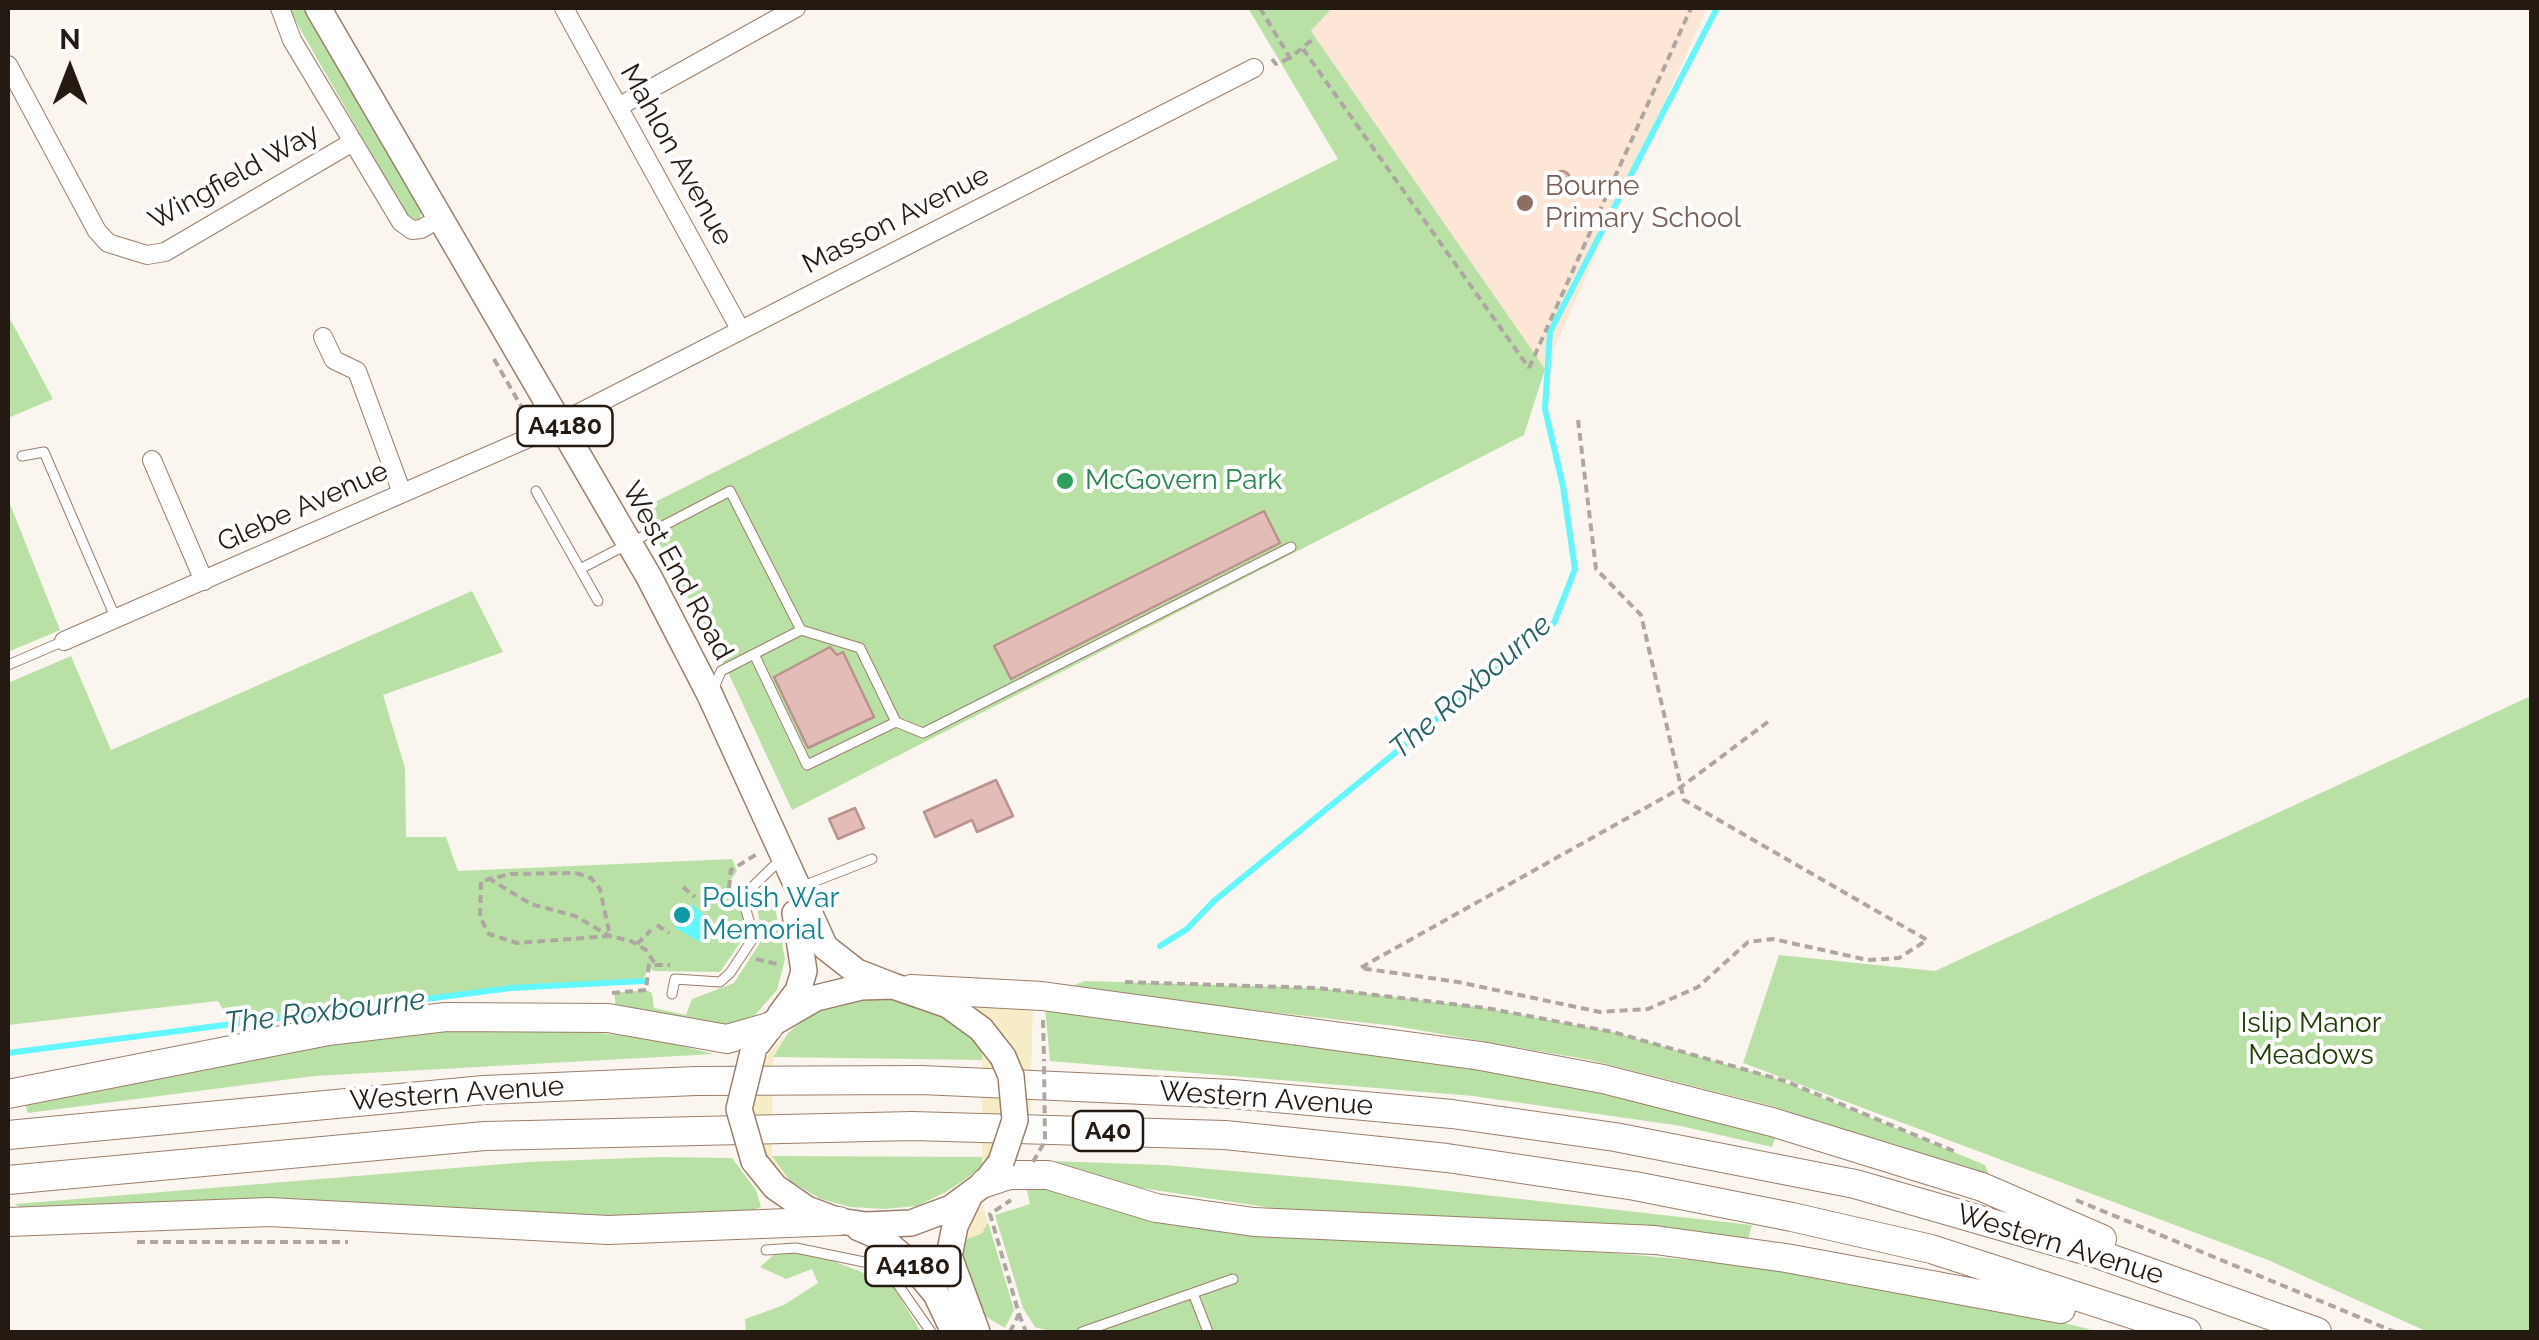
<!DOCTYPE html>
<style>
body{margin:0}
#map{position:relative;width:2539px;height:1340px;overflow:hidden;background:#fbf5f0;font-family:Raleway,sans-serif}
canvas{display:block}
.frame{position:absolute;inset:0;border:10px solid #251a12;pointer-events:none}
.north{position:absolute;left:20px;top:20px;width:100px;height:100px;-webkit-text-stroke:8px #fff;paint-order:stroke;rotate:0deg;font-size:28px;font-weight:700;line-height:40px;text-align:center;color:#251a12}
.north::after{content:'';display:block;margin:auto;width:35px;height:45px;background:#251a12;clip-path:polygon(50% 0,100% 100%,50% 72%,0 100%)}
</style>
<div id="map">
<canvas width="2539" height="1340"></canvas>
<div class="frame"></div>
<div class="north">N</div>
</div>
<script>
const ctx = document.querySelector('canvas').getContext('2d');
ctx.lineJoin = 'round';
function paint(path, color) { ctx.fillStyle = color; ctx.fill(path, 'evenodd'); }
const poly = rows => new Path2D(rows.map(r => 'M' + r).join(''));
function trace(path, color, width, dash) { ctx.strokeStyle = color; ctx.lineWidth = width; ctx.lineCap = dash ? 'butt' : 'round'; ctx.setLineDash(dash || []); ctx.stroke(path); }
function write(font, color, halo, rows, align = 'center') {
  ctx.font = font + ' Raleway,sans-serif'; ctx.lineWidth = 8; ctx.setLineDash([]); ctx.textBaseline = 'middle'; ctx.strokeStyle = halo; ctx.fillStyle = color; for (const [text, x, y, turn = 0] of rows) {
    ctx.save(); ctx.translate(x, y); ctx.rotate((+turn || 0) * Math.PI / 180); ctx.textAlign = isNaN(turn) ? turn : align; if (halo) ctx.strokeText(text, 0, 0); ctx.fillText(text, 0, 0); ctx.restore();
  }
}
paint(poly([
 [1332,8,1707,8,1545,369,1311,31]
]), '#fde6d6');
paint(poly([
 [288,8,306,8,422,212,419,219,409,219],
 [1248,8,1332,8,1311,31,1545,369,1524,435,792,810,726,668,641,509,1338,159],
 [8,315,53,399,8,418,8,314],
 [8,499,60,630,8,652],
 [472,591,503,652,383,695,405,768,406,837,446,837,458,871,732,859,737,871,729,882,748,931,720,972,653,971,649,966,643,981,511,988,232,1024,218,1001,8,1025,8,683,71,656,111,750],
 [2531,696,2531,1332,2428,1332,2268,1260,1743,1063,1779,955,1935,971],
 [764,894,770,895,776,912,785,959,777,990,755,1015,727,1026,616,1007,614,993,646,990,652,993,654,1008,686,1015,692,999,734,983,763,938,756,903,756,897],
 [1085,981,1317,988,1479,1007,1613,1032,1777,1079,1985,1165,1990,1178,1768,1105,1590,1060,1395,1026,1064,989],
 [855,998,914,998,968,1034,982,1049,983,1060,773,1057,788,1033,808,1016],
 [1045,1007,1456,1061,1612,1093,1776,1136,1772,1147,1681,1126,1473,1096,1050,1061],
 [471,1028,573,1030,653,1039,714,1054,314,1076,28,1113,25,1104,359,1038],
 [772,1156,983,1157,982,1168,946,1192,917,1206,885,1209,850,1207,821,1199,790,1181],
 [659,1157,732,1158,756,1190,761,1207,746,1213,629,1219,375,1203,275,1203,29,1213,15,1204,528,1162],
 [1050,1161,1164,1165,1405,1186,1752,1225,1748,1240,1311,1214,1115,1184],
 [1051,1186,1220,1228,1344,1240,1613,1253,1801,1270,1990,1304,2100,1332,1052,1332,1035,1327,1023,1308,995,1215,1030,1204,1026,1187],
 [988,1222,1014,1310,1005,1328,983,1315,959,1265,964,1240,982,1233],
 [787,1243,892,1284,921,1332,746,1332,745,1319,784,1305,818,1283,812,1269,786,1279,760,1267]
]), '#bae1a5');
paint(poly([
 [969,1000,1033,1004,1030,1109,1016,1161,1027,1109,1021,1070,998,1030],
 [788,1033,773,1057,772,1156,790,1181,767,1158,754,1123,753,1091,766,1056],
 [982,1049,996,1071,1003,1106,997,1139,982,1168],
 [982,1205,988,1222,982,1233,964,1240,970,1218]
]), '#f6ecc7');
paint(poly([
 [692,904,714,925,709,938,702,943,675,928]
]), '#62f7fc');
trace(poly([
 [1160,946,1187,929,1214,901,1554,623,1575,569,1563,486,1545,409,1550,332,1717,8],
 [8,1053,511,988,643,981]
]), '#62f7fc', 6);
const building = poly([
 '1554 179a8 8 0 1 1 16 0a8 8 0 1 1-16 0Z',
 [1264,511,1280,543,1011,679,994,646,1264,511],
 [830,647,837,655,843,652,874,717,808,748,774,677,830,647],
 [996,780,1013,816,977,832,972,820,935,837,924,812,996,780],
 [855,808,864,828,838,839,829,819,855,808]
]);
paint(building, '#e3bbb7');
trace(building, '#b8938e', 2.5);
const service = poly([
 [22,456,44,452,116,619],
 [536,491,580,569,730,491,801,630,721,671,714,688],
 [580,569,598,601],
 [754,654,807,765,896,722,860,648,801,630],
 [8,665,64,641],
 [896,722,923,733,1291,547],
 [798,888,872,859],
 [672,994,675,979,720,982,730,973,754,937,742,897,781,859],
 [766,1250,796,1248,869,1263,894,1279,931,1332],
 [1193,1293,1208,1332],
 [1082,1332,1233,1279]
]);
const minor = poly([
 [280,8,292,40,401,222,412,230,421,229,442,217],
 [564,8,740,329],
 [8,65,97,231,108,243,147,255,165,252,351,143],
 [618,107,796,8],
 [323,337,334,360,357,371,402,493],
 [152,460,204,581],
 [64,641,538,434,1254,68]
]);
const primary = poly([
 [318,8,649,577,710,695,825,947,857,972,893,986],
 [780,1015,798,991,804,971,795,913],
 [758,1043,773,1023,816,998,861,987,893,986,948,1005,981,1029,1003,1057],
 [754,1161,775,1187,807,1209,839,1221,866,1225,911,1223,951,1208,985,1183,998,1166],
 [969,1197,955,1226,949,1256,977,1332],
 [859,1228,880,1237,912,1265,936,1294,954,1332]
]);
const trunk = poly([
 [911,989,1042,996,1481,1056,1603,1079,1772,1122,1982,1187,2102,1239],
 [8,1094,328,1031,446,1017,608,1018,727,1039,769,1027],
 [8,1135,484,1090,696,1081,921,1080,1233,1094,1452,1114,1615,1137,1855,1184,2095,1253,2317,1332],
 [8,1180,485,1136,912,1126,1225,1135,1447,1158,1635,1186,1792,1217,1931,1249,2187,1332],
 [985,1183,1009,1175,1048,1175,1156,1208,1254,1222,1655,1240,1786,1258,2061,1309],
 [8,1222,269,1212,608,1230,839,1221]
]);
trace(service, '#9b7f6a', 11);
trace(minor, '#9b7f6a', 20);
trace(primary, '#9b7f6a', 28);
trace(trunk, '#9b7f6a', 30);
trace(poly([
 [1260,8,1290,58,1313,39],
 [1303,49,1529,368],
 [1272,59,1276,64,1290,58],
 [494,359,529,420],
 [1529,368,1691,8],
 [1578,420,1596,569,1641,615,1681,787,1684,800,1927,940,1899,958,1868,960,1773,939,1748,942,1698,987,1648,1009,1600,1012,1458,982,1360,968,1672,793,1681,787,1769,721],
 [576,873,591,878,600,889,610,936,517,943,489,934,480,917,481,881,511,874,576,873],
 [488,878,531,904,575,916,610,936,631,941,646,950,656,965],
 [683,887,695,897],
 [729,888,731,870,757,854],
 [657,925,669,933],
 [637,944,651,930],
 [756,959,781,965],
 [1125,982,1317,988,1486,1008,1613,1032,1785,1081,1956,1152],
 [612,993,646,990,649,965,670,965],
 [1043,1020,1044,1061],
 [2076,1200,2395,1332],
 [137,1242,348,1242],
 [1019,1314,1026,1332],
 [1010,1332,1019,1314,990,1214,1011,1200]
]), '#aea6a0', 4, [8, 5]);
trace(service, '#fff', 9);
trace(minor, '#fff', 18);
trace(primary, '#fff', 25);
trace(trunk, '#fff', 28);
const primaryBridge = poly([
 [753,1052,739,1109,754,1161],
 [1001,1162,1015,1120,1011,1076,1003,1057]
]);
trace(primaryBridge, '#9b7f6a', 28, []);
trace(poly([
 [1033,1162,1045,1141,1044,1061]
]), '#aea6a0', 4, [8, 5]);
trace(primaryBridge, '#fff', 25);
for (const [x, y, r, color] of [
 [1525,203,10,"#8d6e63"],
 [1065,481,10,"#2e9e5b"],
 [682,915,10,"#0f9aa8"]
]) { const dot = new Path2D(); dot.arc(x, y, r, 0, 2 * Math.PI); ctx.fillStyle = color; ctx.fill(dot); trace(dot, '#fff', 4); }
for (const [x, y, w] of [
 [565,426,95],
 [1108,1131,70],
 [913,1266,95]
]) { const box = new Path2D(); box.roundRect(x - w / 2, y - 20, w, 40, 8); ctx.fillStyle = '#fff'; ctx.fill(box); trace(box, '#251a12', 2.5); }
write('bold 25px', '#251a12', null, [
 ["A4180",565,426],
 ["A40",1108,1131],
 ["A4180",913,1266]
]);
write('28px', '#251a12', '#fff', [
 ["Mahlon Avenue",676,155,61],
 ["Wingfield Way",234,177,-29],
 ["Masson Avenue",896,220,-27],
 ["Glebe Avenue",303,507,-24],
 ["West End Road",677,571,61],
 ["Western Avenue",457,1094,-4],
 ["Western Avenue",1266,1099,4],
 ["Western Avenue",2060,1245,17]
]);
write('28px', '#785e54', '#fff', [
 ["Bourne",1545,187],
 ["Primary School",1545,219]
], 'left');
write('28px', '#27864d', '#fff', [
 ["McGovern Park",1085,481]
], 'left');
write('28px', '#0d838f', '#fff', [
 ["Polish War",702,899],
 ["Memorial",702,931]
], 'left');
write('28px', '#1d3e02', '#fff', [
 ["Islip Manor",2311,1024],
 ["Meadows",2311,1056]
]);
write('italic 30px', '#236063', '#fff', [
 ["The Roxbourne",1471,687,-41],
 ["The Roxbourne",325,1012,-7]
]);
</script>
